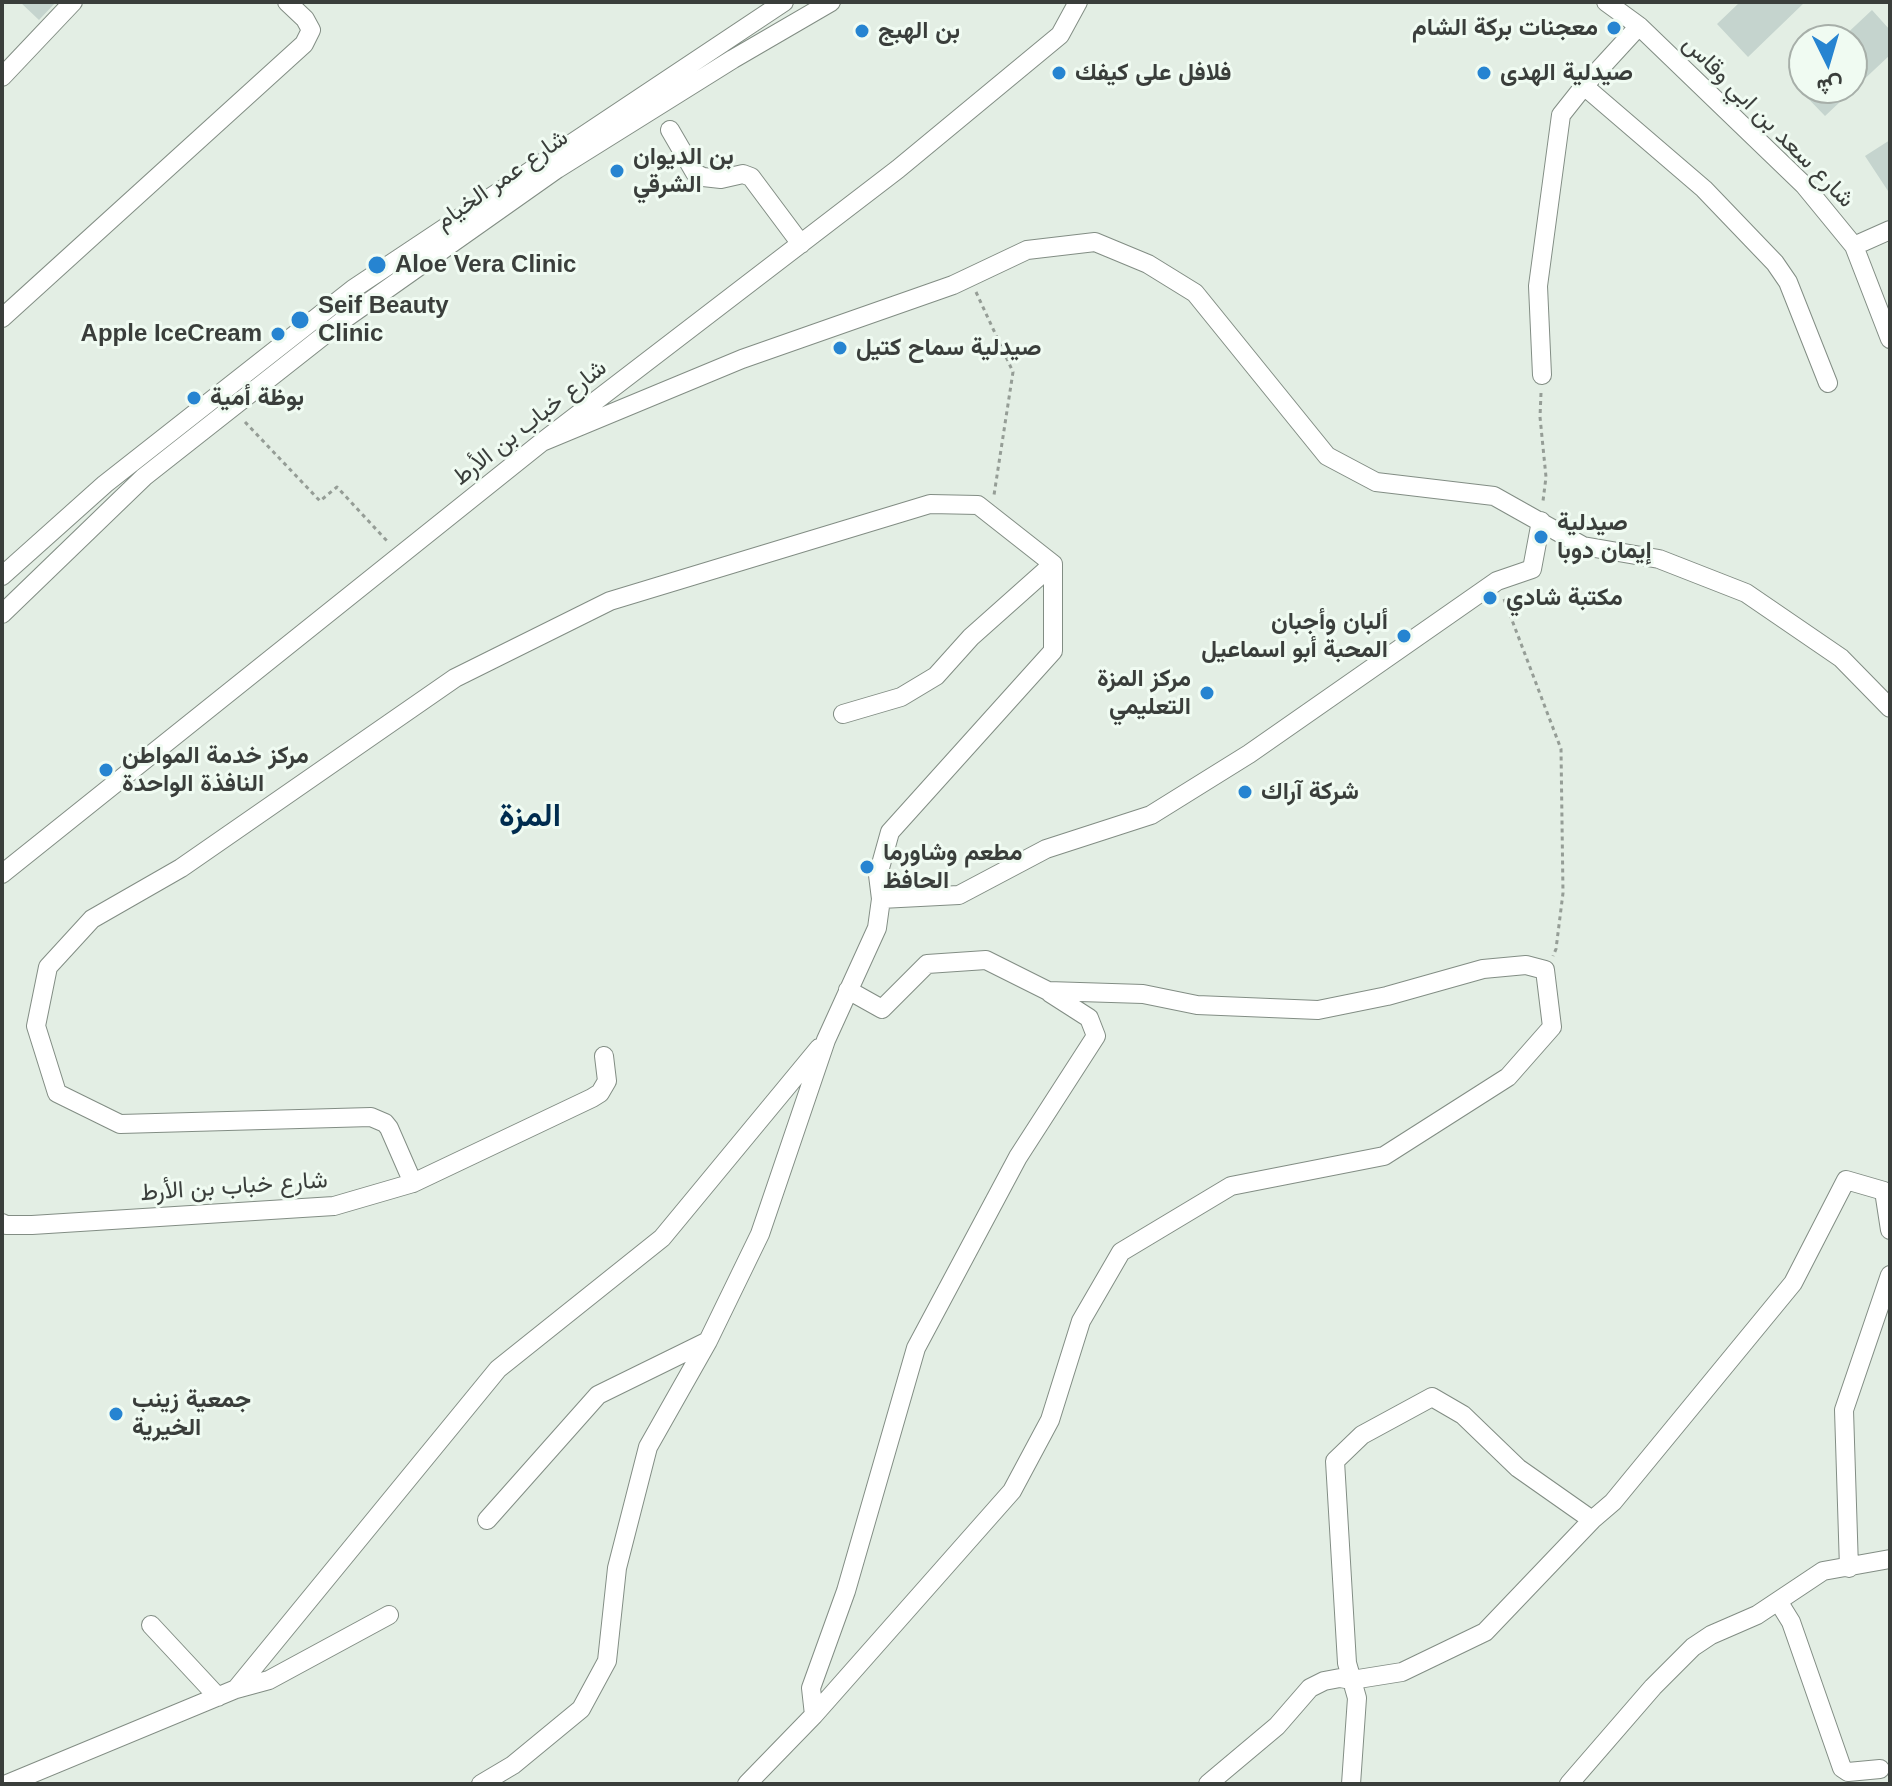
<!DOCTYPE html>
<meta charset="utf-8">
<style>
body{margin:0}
#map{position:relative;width:1892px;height:1786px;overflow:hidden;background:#e3eee4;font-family:Helvetica,Vazirmatn,sans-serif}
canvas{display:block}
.frame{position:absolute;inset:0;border:4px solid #3a3e3b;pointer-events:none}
.north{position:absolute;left:1788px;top:24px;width:80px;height:80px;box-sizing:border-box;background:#f0fbf2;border:2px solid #a7afa9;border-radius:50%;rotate:175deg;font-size:22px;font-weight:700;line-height:32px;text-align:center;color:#3a3e3b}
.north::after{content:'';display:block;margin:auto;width:28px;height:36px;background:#2684d1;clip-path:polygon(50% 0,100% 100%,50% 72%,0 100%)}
</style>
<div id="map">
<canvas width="1892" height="1786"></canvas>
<div class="frame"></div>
<div class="north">ش</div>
</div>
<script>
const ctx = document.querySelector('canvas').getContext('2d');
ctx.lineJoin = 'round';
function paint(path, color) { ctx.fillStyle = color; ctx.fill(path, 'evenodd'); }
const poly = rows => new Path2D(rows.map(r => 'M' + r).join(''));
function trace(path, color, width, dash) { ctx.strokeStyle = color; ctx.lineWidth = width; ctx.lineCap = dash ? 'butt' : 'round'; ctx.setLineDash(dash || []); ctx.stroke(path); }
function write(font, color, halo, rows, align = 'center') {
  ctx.font = font + ' Helvetica,Vazirmatn,sans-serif'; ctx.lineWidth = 6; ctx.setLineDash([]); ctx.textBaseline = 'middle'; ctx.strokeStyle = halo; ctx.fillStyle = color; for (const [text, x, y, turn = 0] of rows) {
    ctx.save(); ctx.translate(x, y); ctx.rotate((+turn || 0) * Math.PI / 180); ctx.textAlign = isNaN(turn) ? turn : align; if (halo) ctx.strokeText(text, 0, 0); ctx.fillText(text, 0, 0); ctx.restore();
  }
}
paint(poly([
 [20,2,56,2,39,20],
 [1740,2,1805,2,1748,57,1717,24],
 [1872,10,1890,30,1890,55,1825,116,1798,88,1852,88,1852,40,1840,40],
 [1890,140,1890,194,1865,156]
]), '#c5d4ce');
const minor = poly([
 [1606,2,1639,26,1804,185,1854,246,1890,339],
 [2,77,73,2],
 [1584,86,1704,189,1775,263,1788,282,1828,383],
 [670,130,695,173,703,177,721,179,743,174,751,177,801,244],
 [1854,246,1890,230],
 [2,318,304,44,311,30,305,19,287,2],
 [1542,375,1538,286,1561,115,1584,86,1639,26],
 [542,442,742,359,953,285,1027,250,1095,242,1148,264,1195,293,1327,456,1376,482,1494,496,1583,546,1659,559,1746,593,1841,658,1890,708],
 [2,576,105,484,353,289,784,2],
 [2,614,144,477,346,318,557,169,733,59,831,2],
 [843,714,901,697,936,676,971,637,1053,564],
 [2,874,542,442,898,169,1060,35,1078,2],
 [881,899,959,895,1046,849,1151,815,1249,754,1497,581,1532,569,1541,521],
 [413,1183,389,1128,385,1123,371,1117,120,1124,57,1093,36,1026,48,967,92,919,181,868,455,678,610,601,930,504,978,505,1053,564,1053,651,890,832,878,875,881,899,877,928,826,1040,760,1234,708,1341,648,1447,617,1568,607,1661,581,1709,513,1765,481,1784],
 [2,1223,6,1225,32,1225,334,1206,413,1183,592,1098,600,1093,607,1081,604,1056],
 [487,1520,598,1395,708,1341],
 [1849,1568,1844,1410,1890,1275],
 [1778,1601,1791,1622,1842,1768,1848,1772,1880,1769],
 [151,1625,218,1697],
 [236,1689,269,1680,389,1615],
 [814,1715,811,1688,846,1591,916,1348,1018,1157,1096,1036,1089,1018,1050,993],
 [7,1784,236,1689,498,1369,662,1238,819,1048],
 [747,1784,814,1715,1012,1491,1050,1420,1081,1321,1121,1252,1231,1186,1384,1156,1508,1077,1552,1027,1545,970,1526,965,1483,969,1387,996,1318,1010,1197,1005,1143,994,1048,991,986,960,927,964,882,1009,848,990],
 [1208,1784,1277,1726,1310,1688,1324,1681,1340,1678,1352,1680,1402,1672,1485,1632,1592,1520],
 [1351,1784,1357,1698,1347,1663,1335,1461,1362,1435,1432,1397,1463,1415,1518,1468,1592,1520,1613,1502,1793,1283,1846,1180,1884,1191,1890,1230],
 [1569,1784,1653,1687,1693,1647,1711,1635,1757,1615,1823,1571,1890,1559]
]);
trace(minor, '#828d84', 20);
trace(poly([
 [976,292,1013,372,994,495],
 [1541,393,1540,417,1546,477,1543,501],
 [245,422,320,501,337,487,387,541],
 [1504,599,1561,749,1563,893,1556,949,1553,956]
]), '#959d96', 3, [4, 4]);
trace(minor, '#fff', 18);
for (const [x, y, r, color] of [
 [1614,28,8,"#2684d1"],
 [862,31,8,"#2684d1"],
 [1059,73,8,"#2684d1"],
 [1484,73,8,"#2684d1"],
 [617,171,8,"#2684d1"],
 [377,265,10,"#2684d1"],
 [300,320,10,"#2684d1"],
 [278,334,8,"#2684d1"],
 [840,348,8,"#2684d1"],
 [194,398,8,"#2684d1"],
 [1541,537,8,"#2684d1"],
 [1490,598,8,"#2684d1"],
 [1404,636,8,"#2684d1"],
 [1207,693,8,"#2684d1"],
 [106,770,8,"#2684d1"],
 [1245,792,8,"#2684d1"],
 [867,867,8,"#2684d1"],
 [116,1414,8,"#2684d1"]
]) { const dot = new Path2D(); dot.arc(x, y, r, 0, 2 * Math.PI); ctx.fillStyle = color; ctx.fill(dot); trace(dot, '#f0fbf2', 3); }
write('bold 24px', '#3a3e3b', '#f0fbf2', [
 ["معجنات بركة الشام",1598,28,"right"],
 ["بن الهبج",878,31],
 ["فلافل على كيفك",1075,73],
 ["صيدلية الهدى",1500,73],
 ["بن الديوان",633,157],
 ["الشرقي",633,185],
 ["Aloe Vera Clinic",395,265],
 ["Seif Beauty",318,306],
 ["Clinic",318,334],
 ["Apple IceCream",262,334,"right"],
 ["صيدلية سماح كتيل",856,348],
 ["بوظة أمية",210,398],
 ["صيدلية",1557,523],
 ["إيمان دوبا",1557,551],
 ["مكتبة شادي",1506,598],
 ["ألبان وأجبان",1388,622,"right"],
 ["المحبة أبو اسماعيل",1388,650,"right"],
 ["مركز المزة",1191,679,"right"],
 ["التعليمي",1191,707,"right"],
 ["مركز خدمة المواطن",122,756],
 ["النافذة الواحدة",122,784],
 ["شركة آراك",1261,792],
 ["مطعم وشاورما",883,853],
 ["الحافظ",883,881],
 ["جمعية زينب",132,1400],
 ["الخيرية",132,1428]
], 'left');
write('24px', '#3a3e3b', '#f0fbf2', [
 ["شارع سعد بن ابي وقاس",1768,122,45],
 ["شارع عمر الخيام",502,180,-35],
 ["شارع خباب بن الأرط",530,423,-38],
 ["شارع خباب بن الأرط",234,1187,-4]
]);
write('bold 32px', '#002c4f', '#f0fbf2', [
 ["المزة",530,817]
]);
</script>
